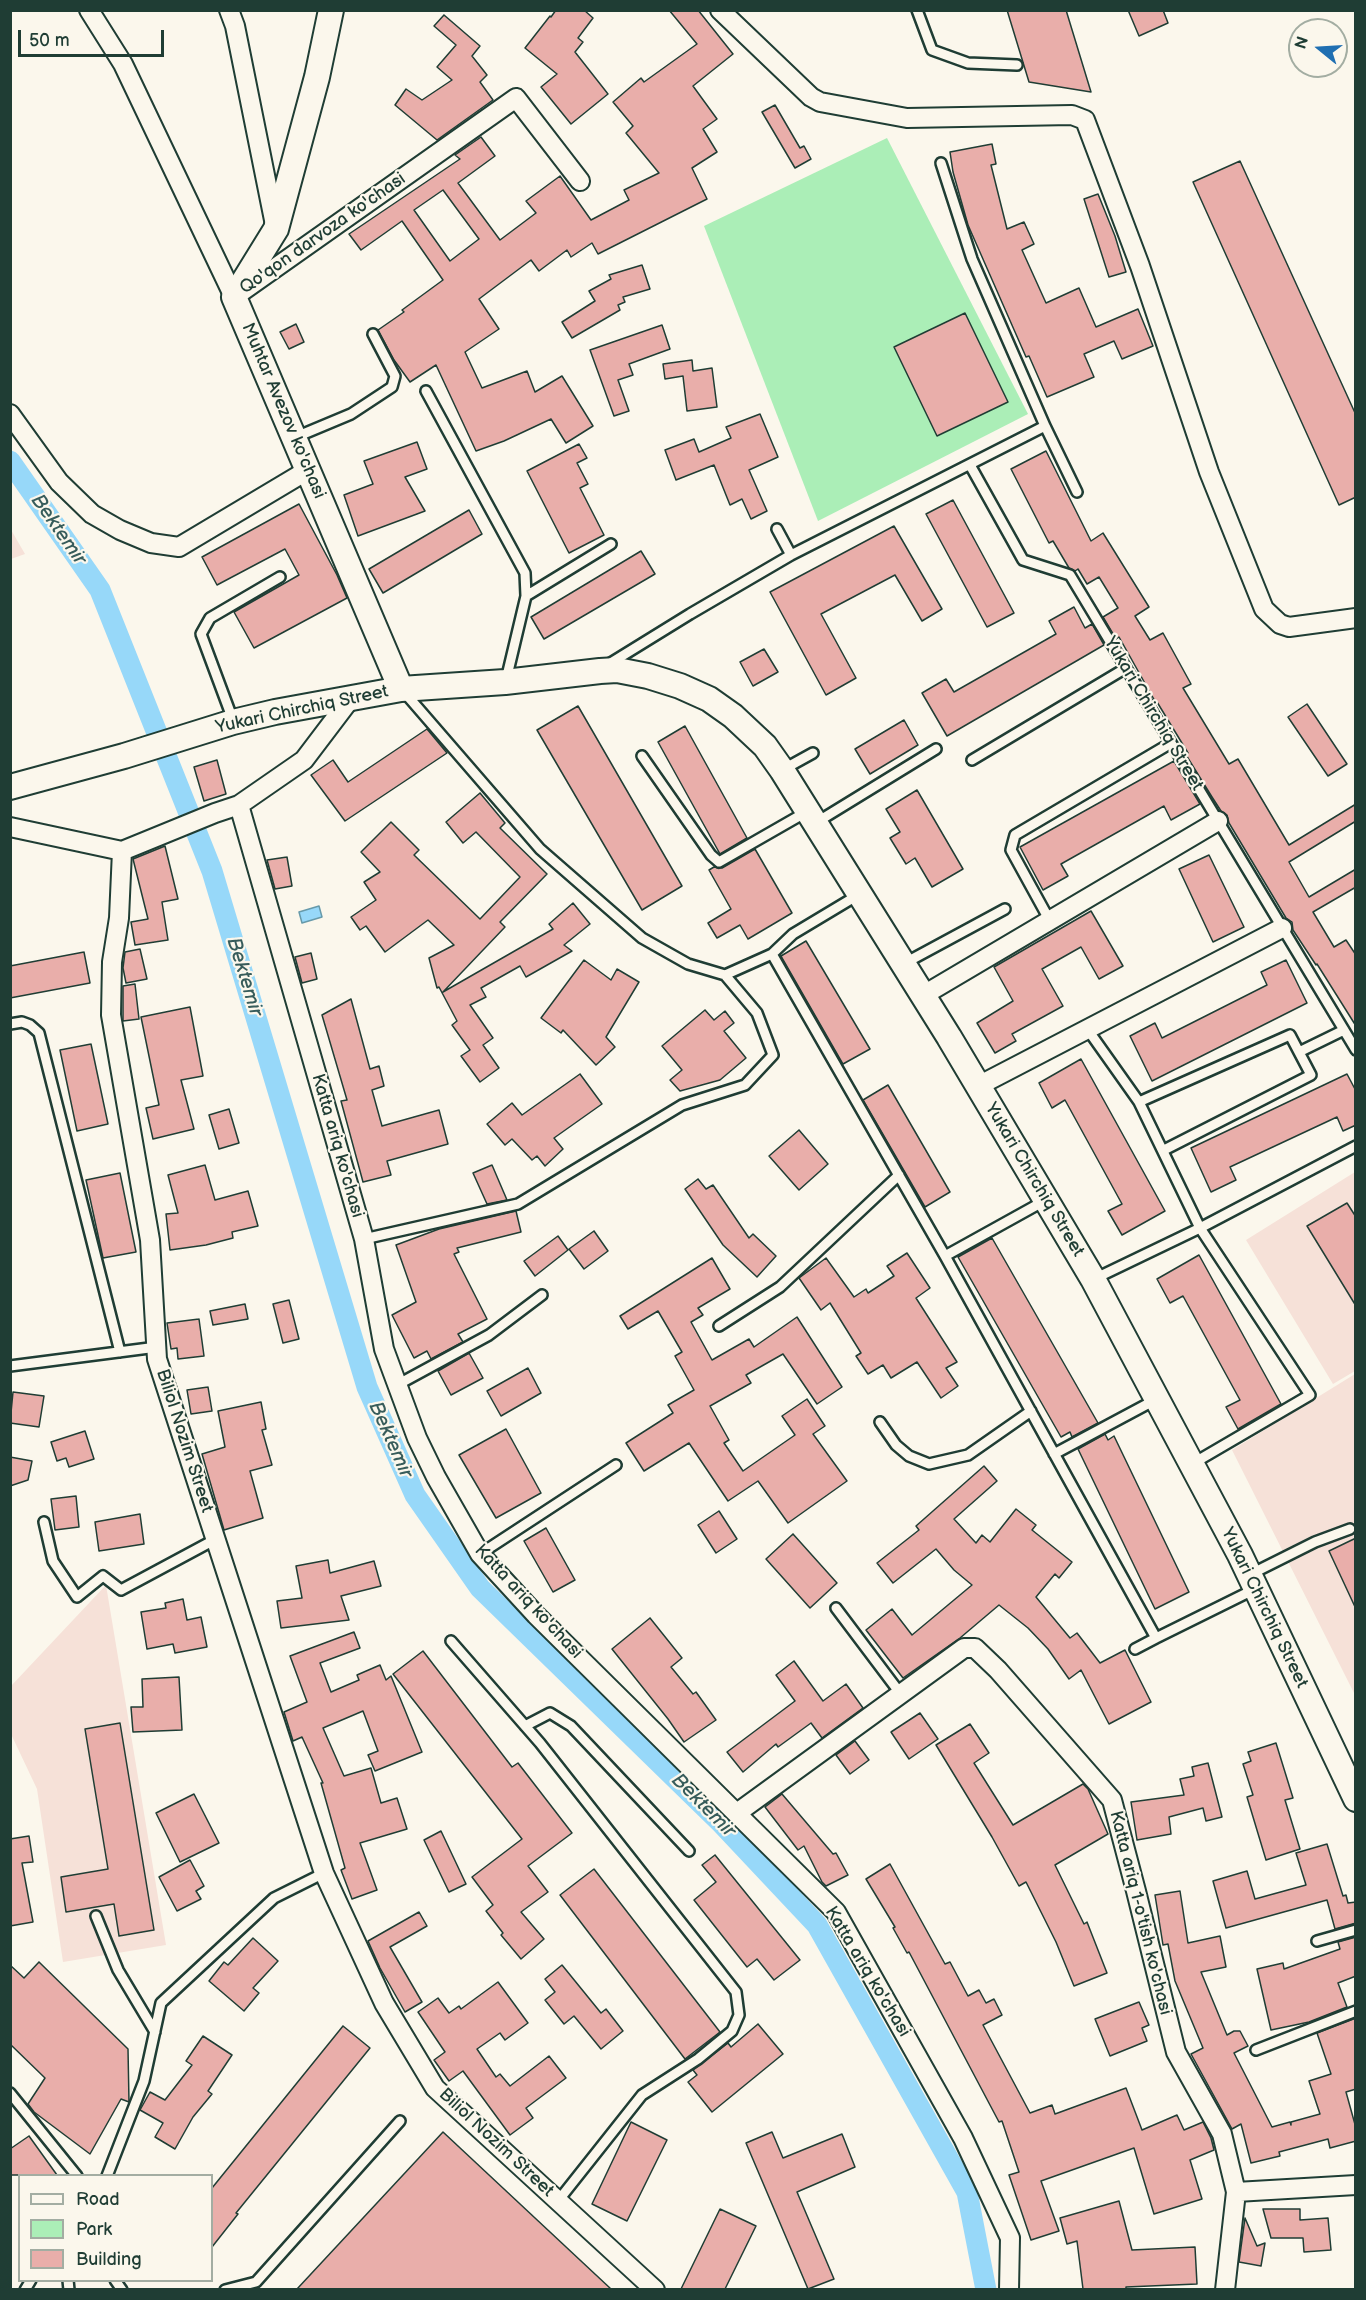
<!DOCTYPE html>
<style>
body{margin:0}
#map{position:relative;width:1366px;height:2300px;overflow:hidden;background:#fbf7ec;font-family:"Balsamiq Sans",sans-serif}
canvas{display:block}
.frame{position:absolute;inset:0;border:12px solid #1f3d34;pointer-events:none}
.legend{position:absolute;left:18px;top:2174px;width:195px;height:108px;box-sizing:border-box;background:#fbf7ec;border:2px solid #a3ada2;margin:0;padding:8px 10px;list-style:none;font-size:18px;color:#1f3d34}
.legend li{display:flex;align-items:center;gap:12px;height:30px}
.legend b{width:30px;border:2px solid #a3ada2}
.north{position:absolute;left:1288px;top:18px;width:60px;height:60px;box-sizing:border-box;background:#fbf7ec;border:2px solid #a3ada2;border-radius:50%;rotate:288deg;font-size:16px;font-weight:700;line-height:24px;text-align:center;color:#1f3d34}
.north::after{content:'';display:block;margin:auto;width:21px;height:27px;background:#1f6fb2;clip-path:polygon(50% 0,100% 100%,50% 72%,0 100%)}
.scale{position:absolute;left:18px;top:30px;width:146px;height:27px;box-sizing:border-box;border:3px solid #1f3d34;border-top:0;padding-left:8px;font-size:18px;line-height:21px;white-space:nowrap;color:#1f3d34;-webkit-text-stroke:4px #fbf7ec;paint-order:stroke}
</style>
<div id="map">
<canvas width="1366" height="2300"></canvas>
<div class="frame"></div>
<ul class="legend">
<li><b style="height:8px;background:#fbf7ec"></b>Road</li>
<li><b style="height:16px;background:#abeeb7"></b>Park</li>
<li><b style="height:16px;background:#e9aeaa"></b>Building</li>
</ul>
<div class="north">N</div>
<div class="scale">50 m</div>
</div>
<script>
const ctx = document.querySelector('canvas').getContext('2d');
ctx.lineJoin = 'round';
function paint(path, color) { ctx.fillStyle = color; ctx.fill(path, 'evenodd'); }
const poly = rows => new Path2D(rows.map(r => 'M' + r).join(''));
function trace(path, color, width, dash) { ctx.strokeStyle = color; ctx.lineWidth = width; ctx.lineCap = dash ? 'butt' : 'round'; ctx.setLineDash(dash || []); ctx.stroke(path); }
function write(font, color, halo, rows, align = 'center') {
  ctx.font = font + ' "Balsamiq Sans",sans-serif'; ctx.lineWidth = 4.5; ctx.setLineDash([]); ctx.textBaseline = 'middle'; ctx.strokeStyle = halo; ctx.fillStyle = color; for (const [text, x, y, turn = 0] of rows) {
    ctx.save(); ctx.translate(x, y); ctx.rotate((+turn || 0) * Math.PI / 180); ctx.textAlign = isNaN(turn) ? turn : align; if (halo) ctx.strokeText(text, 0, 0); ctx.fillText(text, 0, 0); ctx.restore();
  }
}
paint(poly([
 [10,528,25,554,11,559,10,559],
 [1355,1172,1355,1371,1333,1384,1246,1240],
 [1355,1374,1355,1695,1232,1450],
 [106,1585,166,1945,63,1962,37,1789,11,1734,11,1686]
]), '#f6e1d8');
paint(poly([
 [887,138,1028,414,818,521,704,226]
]), '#abeeb7');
const water = poly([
 [319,906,322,917,302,923,299,912,319,906]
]);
paint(water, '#97d8f9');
trace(water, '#679aaa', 1.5);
trace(poly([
 [10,461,100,590,212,871,367,1387,415,1495,480,1588,722,1824,817,1925,967,2192,986,2290]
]), '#97d8f9', 21);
const building = poly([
 [556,10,584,10,593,18,578,38,583,42,575,52,608,94,571,124,541,87,557,74,525,48,550,16,551,17,556,10],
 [669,10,698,10,733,54,693,86,717,119,703,129,717,152,692,168,707,199,598,254,592,243,571,257,567,250,539,271,531,260,479,299,499,329,465,352,482,388,527,371,535,392,562,376,593,426,566,443,551,419,504,441,476,451,436,365,410,382,394,360,378,330,404,312,402,310,443,280,402,221,361,250,349,234,460,159,455,155,481,137,495,156,458,183,500,240,536,213,526,201,560,176,591,220,629,200,624,190,659,173,626,133,633,126,613,102,641,78,644,82,697,44,669,10],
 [443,190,479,239,450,261,414,210,443,190],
 [1007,10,1066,10,1091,92,1029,82,1007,10],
 [1128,10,1163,10,1168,23,1139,36,1128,10],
 [444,15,480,46,472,56,487,75,480,82,493,100,437,140,395,105,406,89,422,100,452,80,437,67,456,45,434,26,444,15],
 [775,105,800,148,804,146,811,159,795,168,762,112,775,105],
 [992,144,996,164,991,165,1007,229,1024,222,1034,244,1022,250,1046,303,1079,288,1096,327,1138,309,1153,346,1122,359,1114,341,1084,354,1094,377,1047,397,1029,356,1026,357,968,225,953,172,950,152,992,144],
 [1240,161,1356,415,1356,497,1339,505,1193,182,1240,161],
 [1098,194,1115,236,1126,272,1109,277,1084,199,1098,194],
 [642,265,650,289,623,297,625,302,618,305,620,310,572,338,562,322,595,301,589,291,611,279,609,275,642,265],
 [965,313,1008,402,937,436,894,347,965,313],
 [296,324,304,342,289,349,280,332,296,324],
 [662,325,670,349,629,364,633,375,618,380,629,411,614,416,590,350,662,325],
 [692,360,693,371,712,368,717,407,687,411,683,376,665,379,663,364,692,360],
 [760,414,778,457,749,470,767,511,751,519,742,499,730,505,714,465,676,480,665,450,694,439,699,452,731,438,726,427,760,414],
 [417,442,427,469,405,477,425,511,358,536,344,495,373,484,364,461,417,442],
 [579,444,587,458,577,463,588,484,580,488,604,535,569,553,527,471,579,444],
 [1046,451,1091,541,1103,533,1149,607,1135,616,1150,640,1163,633,1191,684,1183,688,1229,764,1238,759,1289,845,1356,804,1356,821,1289,862,1309,897,1356,869,1356,887,1313,912,1334,947,1346,940,1356,955,1356,1026,1317,964,1316,965,1293,930,1292,922,1286,918,1229,823,1227,815,1221,811,1212,797,1186,755,1188,753,1157,702,1156,703,1119,637,1116,639,1103,617,1118,608,1099,577,1087,584,1078,569,1075,571,1069,568,1053,541,1049,543,1011,469,1046,451],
 [953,500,1014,613,987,627,926,514,953,500],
 [299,504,337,575,347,598,254,648,234,612,299,575,285,549,217,585,202,557,299,504],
 [469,510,482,534,383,593,369,569,469,510],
 [894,526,942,609,922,621,895,575,821,614,856,678,826,695,770,592,894,526],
 [641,551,655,574,544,639,531,617,641,551],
 [1074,607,1085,628,1092,624,1104,645,947,736,922,693,946,679,954,692,1056,634,1049,621,1074,607],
 [764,649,778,672,753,686,740,662,764,649],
 [1307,704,1347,764,1328,776,1288,717,1307,704],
 [578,706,682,886,642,910,537,730,578,706],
 [904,720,918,745,870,774,855,749,904,720],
 [685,726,747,838,720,854,658,742,685,726],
 [427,729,447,753,345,821,311,775,333,760,348,782,427,729],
 [217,760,226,794,204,801,194,767,217,760],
 [1174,761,1200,804,1171,820,1164,806,1061,864,1068,876,1043,890,1020,847,1174,761],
 [917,790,963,869,932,887,915,858,906,864,890,838,900,832,886,809,917,790],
 [480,793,505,823,500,828,547,874,500,922,505,927,443,992,553,929,549,924,573,903,590,924,564,945,572,951,526,977,520,966,481,988,486,997,470,1005,493,1038,483,1045,499,1068,480,1082,461,1056,470,1050,452,1025,457,1021,439,987,437,988,429,958,454,945,428,920,385,952,366,926,360,930,351,917,376,900,364,882,380,872,361,852,391,822,419,850,414,855,480,919,520,877,476,832,463,843,446,822,480,793],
 [165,846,178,899,162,902,168,940,135,945,131,922,148,919,133,859,165,846],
 [755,849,792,913,748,939,740,925,717,938,708,923,731,909,709,870,714,867,722,868,755,849],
 [1209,855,1244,927,1213,942,1179,869,1209,855],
 [287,857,292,886,275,889,267,860,287,857],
 [1091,911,1123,966,1099,979,1081,947,1042,969,1063,1006,1012,1034,1016,1041,995,1053,977,1023,1013,1001,994,967,1091,911],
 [806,941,870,1049,843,1064,781,956,806,941],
 [140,949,147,979,126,983,123,968,125,952,140,949],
 [84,952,90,983,10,998,10,966,84,952],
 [311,953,317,979,302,983,295,957,311,953],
 [584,960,611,980,617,969,639,982,606,1037,615,1047,596,1065,563,1030,561,1033,541,1018,584,960],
 [1286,960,1307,1003,1152,1081,1130,1036,1155,1023,1162,1038,1267,985,1261,972,1286,960],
 [135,984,139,1019,123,1021,123,986,135,984],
 [351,999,370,1069,379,1066,384,1086,372,1090,382,1126,439,1110,448,1144,387,1161,391,1175,363,1182,341,1101,347,1100,322,1015,351,999],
 [190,1007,203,1076,181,1080,194,1129,153,1139,146,1108,159,1105,141,1017,190,1007],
 [705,1010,714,1020,725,1011,734,1023,724,1031,746,1058,720,1080,680,1091,670,1080,682,1070,662,1046,705,1010],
 [91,1044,108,1124,77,1131,60,1050,91,1044],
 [1081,1059,1165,1211,1122,1235,1108,1211,1122,1204,1065,1100,1052,1108,1039,1083,1081,1059],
 [580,1074,602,1104,554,1138,563,1149,545,1166,537,1156,532,1160,512,1139,505,1145,487,1124,512,1103,522,1115,580,1074],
 [1347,1074,1356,1091,1356,1125,1343,1131,1337,1117,1230,1167,1236,1180,1211,1192,1191,1148,1347,1074],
 [888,1085,950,1192,925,1207,863,1100,888,1085],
 [229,1109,239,1143,219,1149,209,1115,229,1109],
 [799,1130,828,1164,799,1190,769,1156,799,1130],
 [205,1165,215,1200,248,1191,258,1226,232,1232,233,1238,206,1245,170,1250,166,1214,178,1213,168,1175,205,1165],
 [492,1165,507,1200,487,1204,473,1173,492,1165],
 [120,1173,136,1252,103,1258,86,1180,120,1173],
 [698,1179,706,1189,713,1185,749,1238,753,1234,776,1256,757,1277,723,1245,685,1189,698,1179],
 [1347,1203,1356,1217,1356,1306,1307,1226,1347,1203],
 [516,1211,521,1232,457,1248,459,1252,454,1254,487,1319,458,1334,463,1342,431,1359,427,1351,414,1358,392,1315,416,1302,396,1245,439,1229,516,1211],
 [594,1231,608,1251,584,1269,569,1249,594,1231],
 [558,1236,568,1250,535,1276,524,1261,558,1236],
 [992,1238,1098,1423,1072,1437,1070,1432,1061,1437,958,1257,992,1238],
 [907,1253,930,1288,916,1298,957,1362,946,1368,958,1386,941,1398,917,1362,891,1378,883,1365,868,1374,856,1356,861,1353,830,1303,821,1310,799,1278,826,1258,854,1297,866,1289,868,1293,894,1276,887,1266,907,1253],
 [1199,1255,1281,1404,1238,1429,1226,1407,1240,1400,1183,1296,1170,1303,1157,1279,1199,1255],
 [712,1258,730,1289,698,1308,703,1315,691,1322,712,1360,749,1339,754,1347,797,1317,842,1387,817,1404,783,1354,746,1375,751,1383,710,1406,729,1440,724,1443,743,1471,795,1435,782,1416,807,1399,825,1426,813,1434,847,1481,788,1523,758,1481,728,1501,689,1443,644,1471,626,1443,673,1413,668,1405,694,1390,675,1356,682,1352,658,1311,628,1329,620,1316,712,1258],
 [289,1300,299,1339,283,1343,273,1304,289,1300],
 [245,1304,248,1319,213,1325,210,1311,245,1304],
 [199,1319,204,1356,178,1359,177,1348,171,1349,167,1323,199,1319],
 [469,1353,483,1378,451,1395,438,1371,469,1353],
 [528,1368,541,1393,501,1416,487,1391,528,1368],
 [208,1387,212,1411,191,1414,187,1390,208,1387],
 [13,1392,44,1396,39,1427,10,1423,13,1392],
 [261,1402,266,1429,262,1430,272,1465,250,1471,263,1518,224,1530,202,1454,225,1447,218,1411,261,1402],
 [506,1429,541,1493,496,1518,459,1455,506,1429],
 [85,1431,94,1459,69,1467,66,1458,57,1461,51,1442,85,1431],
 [1105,1434,1108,1440,1114,1436,1189,1592,1155,1609,1078,1449,1105,1434],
 [10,1457,32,1461,28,1480,10,1486,10,1457],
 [984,1466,997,1481,954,1519,976,1543,982,1535,990,1542,1016,1509,1036,1525,1032,1530,1072,1562,1059,1578,1055,1574,1036,1597,1070,1638,1077,1633,1100,1663,1125,1650,1151,1702,1109,1724,1081,1670,1069,1679,1048,1649,1028,1628,999,1605,960,1638,903,1678,866,1630,892,1609,912,1635,972,1585,954,1570,936,1549,893,1583,877,1563,919,1530,916,1526,984,1466],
 [76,1496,79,1527,55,1530,51,1499,76,1496],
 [719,1511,737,1539,716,1553,698,1525,719,1511],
 [140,1514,144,1544,99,1551,95,1522,140,1514],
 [546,1528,575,1580,553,1592,524,1541,546,1528],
 [793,1534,837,1583,810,1608,766,1559,793,1534],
 [1356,1538,1356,1609,1329,1551,1356,1538],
 [328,1560,330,1573,374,1561,381,1586,341,1596,349,1620,281,1628,277,1601,302,1598,296,1566,328,1560],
 [183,1599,187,1620,201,1617,207,1647,175,1653,173,1644,147,1649,141,1612,166,1608,165,1603,183,1599],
 [650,1618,682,1658,671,1667,693,1694,696,1692,716,1720,684,1742,668,1719,612,1649,650,1618],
 [354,1632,360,1648,320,1663,331,1692,359,1680,357,1675,380,1665,386,1680,391,1676,422,1752,375,1771,368,1755,378,1751,363,1711,323,1728,344,1776,371,1768,381,1803,397,1798,407,1829,360,1843,377,1890,352,1899,341,1870,345,1868,321,1783,323,1783,302,1737,293,1741,284,1712,307,1702,290,1656,354,1632],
 [423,1651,512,1767,518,1763,572,1833,528,1866,548,1892,521,1912,544,1939,521,1959,501,1935,503,1933,486,1911,493,1905,472,1877,522,1839,393,1674,423,1651],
 [794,1661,823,1701,846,1684,863,1708,822,1738,811,1723,778,1747,776,1744,743,1772,727,1752,795,1701,776,1675,794,1661],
 [179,1677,182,1730,133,1732,131,1707,143,1707,142,1679,179,1677],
 [920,1713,938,1739,909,1759,891,1732,920,1713],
 [120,1723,154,1930,119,1936,114,1904,66,1912,61,1877,108,1869,85,1729,120,1723],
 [970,1724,989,1753,974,1763,1013,1825,1083,1784,1088,1789,1108,1834,1055,1865,1084,1924,1087,1922,1107,1973,1074,1986,1056,1942,1026,1882,1019,1886,992,1837,936,1745,970,1724],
 [855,1741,869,1760,850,1774,836,1755,855,1741],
 [1276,1743,1293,1798,1285,1800,1300,1849,1266,1860,1247,1797,1253,1795,1243,1764,1251,1761,1248,1752,1276,1743],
 [1208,1763,1222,1817,1206,1821,1203,1808,1169,1817,1171,1834,1137,1840,1131,1802,1184,1795,1180,1779,1194,1776,1192,1767,1208,1763],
 [194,1794,219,1843,180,1862,156,1813,194,1794],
 [782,1794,833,1854,836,1853,848,1875,826,1886,822,1882,804,1846,798,1850,765,1807,782,1794],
 [441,1831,466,1884,449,1892,424,1840,441,1831],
 [29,1836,33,1862,22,1863,33,1922,10,1926,10,1839,29,1836],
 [1327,1844,1343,1896,1346,1895,1348,1903,1356,1902,1356,1923,1335,1929,1327,1900,1226,1928,1213,1881,1247,1871,1255,1899,1306,1885,1296,1853,1327,1844],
 [715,1855,800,1960,774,1980,757,1959,747,1967,694,1900,716,1882,702,1865,715,1855],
 [190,1860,204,1886,196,1891,201,1899,177,1911,159,1877,190,1860],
 [890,1864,945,1964,950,1962,968,1996,979,1990,986,2003,994,1999,1002,2015,983,2025,1030,2113,1052,2105,1055,2114,1126,2088,1142,2130,1177,2115,1184,2130,1203,2122,1211,2138,1214,2150,1190,2160,1202,2199,1154,2214,1134,2148,1041,2181,1059,2231,1031,2240,1009,2175,1019,2172,1002,2121,999,2122,909,1952,907,1953,893,1928,895,1927,866,1879,890,1864],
 [594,1869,720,2032,685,2059,560,1895,594,1869],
 [1180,1891,1188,1943,1220,1936,1226,1967,1201,1972,1227,2035,1234,2031,1240,2031,1248,2046,1234,2053,1272,2127,1290,2122,1291,2125,1291,2122,1320,2114,1309,2081,1331,2074,1317,2033,1356,2018,1356,2089,1346,2092,1356,2128,1356,2141,1330,2148,1328,2139,1279,2152,1280,2156,1251,2163,1241,2124,1232,2129,1191,2054,1203,2048,1175,1981,1168,1944,1163,1945,1155,1895,1180,1891],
 [419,1912,427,1926,390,1947,422,2002,405,2012,380,1968,368,1941,419,1912],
 [1356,1937,1356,1976,1338,1983,1347,2007,1309,2022,1271,2030,1257,1969,1283,1963,1284,1969,1340,1949,1338,1942,1356,1937],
 [253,1938,278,1961,253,1988,259,1993,244,2011,209,1981,224,1962,228,1965,253,1938],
 [39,1962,128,2049,129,2102,121,2099,90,2154,34,2112,28,2104,45,2078,10,2044,10,1965,24,1978,39,1962],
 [562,1965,601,2013,606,2009,623,2031,601,2049,574,2016,564,2024,545,2000,555,1992,545,1979,562,1965],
 [498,1982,528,2023,505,2040,500,2033,477,2049,496,2077,500,2074,510,2086,549,2056,566,2078,526,2108,533,2118,510,2135,463,2071,449,2081,434,2060,445,2052,418,2012,438,1998,449,2013,459,2006,461,2009,498,1982],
 [1139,2002,1149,2025,1142,2028,1147,2041,1110,2056,1095,2019,1139,2002],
 [758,2024,783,2054,712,2112,688,2082,697,2075,693,2070,728,2043,731,2047,758,2024],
 [343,2026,370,2048,236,2213,238,2214,212,2247,212,2188,343,2026],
 [203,2036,232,2055,208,2091,212,2094,193,2117,175,2149,155,2137,163,2123,140,2110,150,2092,165,2100,192,2065,186,2061,203,2036],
 [631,2122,667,2140,627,2221,592,2204,631,2122],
 [443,2132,611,2289,297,2289,443,2132],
 [772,2132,783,2158,842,2134,855,2167,797,2192,834,2279,808,2289,746,2143,772,2132],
 [29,2136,57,2175,10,2175,10,2149,29,2136],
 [1119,2201,1132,2250,1195,2247,1197,2284,1126,2287,1126,2289,1083,2289,1077,2241,1067,2244,1060,2218,1119,2201],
 [720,2209,756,2226,725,2289,681,2289,720,2209],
 [1263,2209,1300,2209,1300,2220,1328,2218,1331,2250,1304,2252,1303,2238,1271,2238,1263,2209],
 [1245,2218,1257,2246,1265,2243,1261,2266,1239,2262,1245,2218]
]);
paint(building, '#e9aeaa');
trace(building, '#1f3d34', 1.5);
const service = poly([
 [917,10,932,50,968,63,1017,65],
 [941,163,972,259,1045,426],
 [426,391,525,573,526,596,506,680],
 [296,437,351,414,392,387,395,376,373,334],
 [970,465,1023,560,1070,575,1356,1050],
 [777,529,791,555],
 [526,596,611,544],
 [609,664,690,614,791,555,1045,426,1077,492],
 [233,720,201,634,210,618,280,577],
 [642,756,711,855,719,862,808,811],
 [972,760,1126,668],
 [784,769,813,753],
 [817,822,936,749],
 [1050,921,1011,850,1015,835,1171,743],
 [772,954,945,1256,1156,1638,1255,1589],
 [905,963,1005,909],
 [725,975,772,954,793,934,858,895],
 [10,1024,22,1022,30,1025,39,1033,120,1352],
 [1088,1030,1139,1102,1200,1228,1094,1279],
 [1299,1052,1344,1030],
 [1139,1102,1290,1035,1311,1075,1164,1150],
 [364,1239,518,1204,682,1105,745,1085,773,1055,757,1013,725,975,688,964,642,938,540,849,405,693],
 [945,1256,1046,1200],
 [719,1326,780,1287,899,1175],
 [10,1366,157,1347],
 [397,1385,489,1335,542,1295],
 [880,1422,896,1445,909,1456,929,1464,968,1455,1031,1411],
 [1054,1454,1155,1400],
 [1192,1464,1310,1395,1200,1228,1356,1146],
 [44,1522,53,1561,77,1597,103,1576,121,1590,216,1539],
 [480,1554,616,1465],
 [1251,1574,1315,1542,1350,1529],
 [836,1608,900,1693],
 [451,1641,540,1743,736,1992,739,2015,732,2031,698,2059,642,2095,558,2201],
 [1135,1649,1156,1638],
 [525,1726,550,1713,571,1726,689,1851],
 [96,1916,118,1970,155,2032],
 [1317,1941,1356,1930],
 [1256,2050,1356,2011],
 [10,2093,77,2176],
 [107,2176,144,2081,161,2003,274,1898,324,1873],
 [68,2280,69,2290],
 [115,2280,122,2290],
 [25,2290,31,2280],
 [225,2290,256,2282,400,2121]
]);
const minor = poly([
 [89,10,123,64,234,297,516,98,580,181],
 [229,10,235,26,275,225],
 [720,10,811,97,820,102,907,118,1072,115,1085,120,1140,266,1209,472,1264,609,1280,624,1289,627,1356,618],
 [10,414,59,482,92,514,120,530,151,543,179,547,308,470],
 [239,805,364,1239,384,1349,417,1438,436,1477,480,1554,536,1615,836,1912,963,2138,1010,2238,1009,2290],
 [10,827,122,851,215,813,239,805,304,760,351,698],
 [122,851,119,918,112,962,111,1015,150,1240,157,1359,324,1873,384,2003,435,2088,655,2290],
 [922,996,1218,821],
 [978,1086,1282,928],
 [737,1813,964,1648,975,1648,998,1670,1112,1800,1136,1891,1176,2052,1222,2134,1236,2192,1225,2290],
 [1236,2192,1356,2185]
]);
const tertiary = poly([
 [331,10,317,77,276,229,234,297,401,689],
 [10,787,124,756,233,722,275,712,401,689,505,682,600,671,617,670,648,676,680,686,709,699,733,716,765,746,782,770,949,1037,1093,1279,1240,1555,1356,1799]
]);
trace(service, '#1f3d34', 14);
trace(minor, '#1f3d34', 22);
trace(tertiary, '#1f3d34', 28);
trace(service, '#fbf7ec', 9);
trace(minor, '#fbf7ec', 18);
trace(tertiary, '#fbf7ec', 24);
write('18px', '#1f3d34', '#fbf7ec', [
 ["Qo'qon darvoza ko'chasi",323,234,-35],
 ["Muhtar Avezov ko'chasi",283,411,67],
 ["Yukari Chirchiq Street",302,710,-12],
 ["Yukari Chirchiq Street",1153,714,59],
 ["Katta ariq ko'chasi",337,1146,74],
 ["Yukari Chirchiq Street",1034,1180,59],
 ["Biliol Nozim Street",184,1441,72],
 ["Katta ariq ko'chasi",528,1602,47],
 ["Yukari Chirchiq Street",1264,1608,64],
 ["Katta ariq 1-o'tish ko'chasi",1140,1913,76],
 ["Katta ariq ko'chasi",867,1972,59],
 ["Biliol Nozim Street",496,2143,43]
]);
write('italic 20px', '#375c5b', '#fbf7ec', [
 ["Bektemir",58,530,55],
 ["Bektemir",244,977,73],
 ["Bektemir",390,1440,66],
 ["Bektemir",703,1806,45]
]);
</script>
